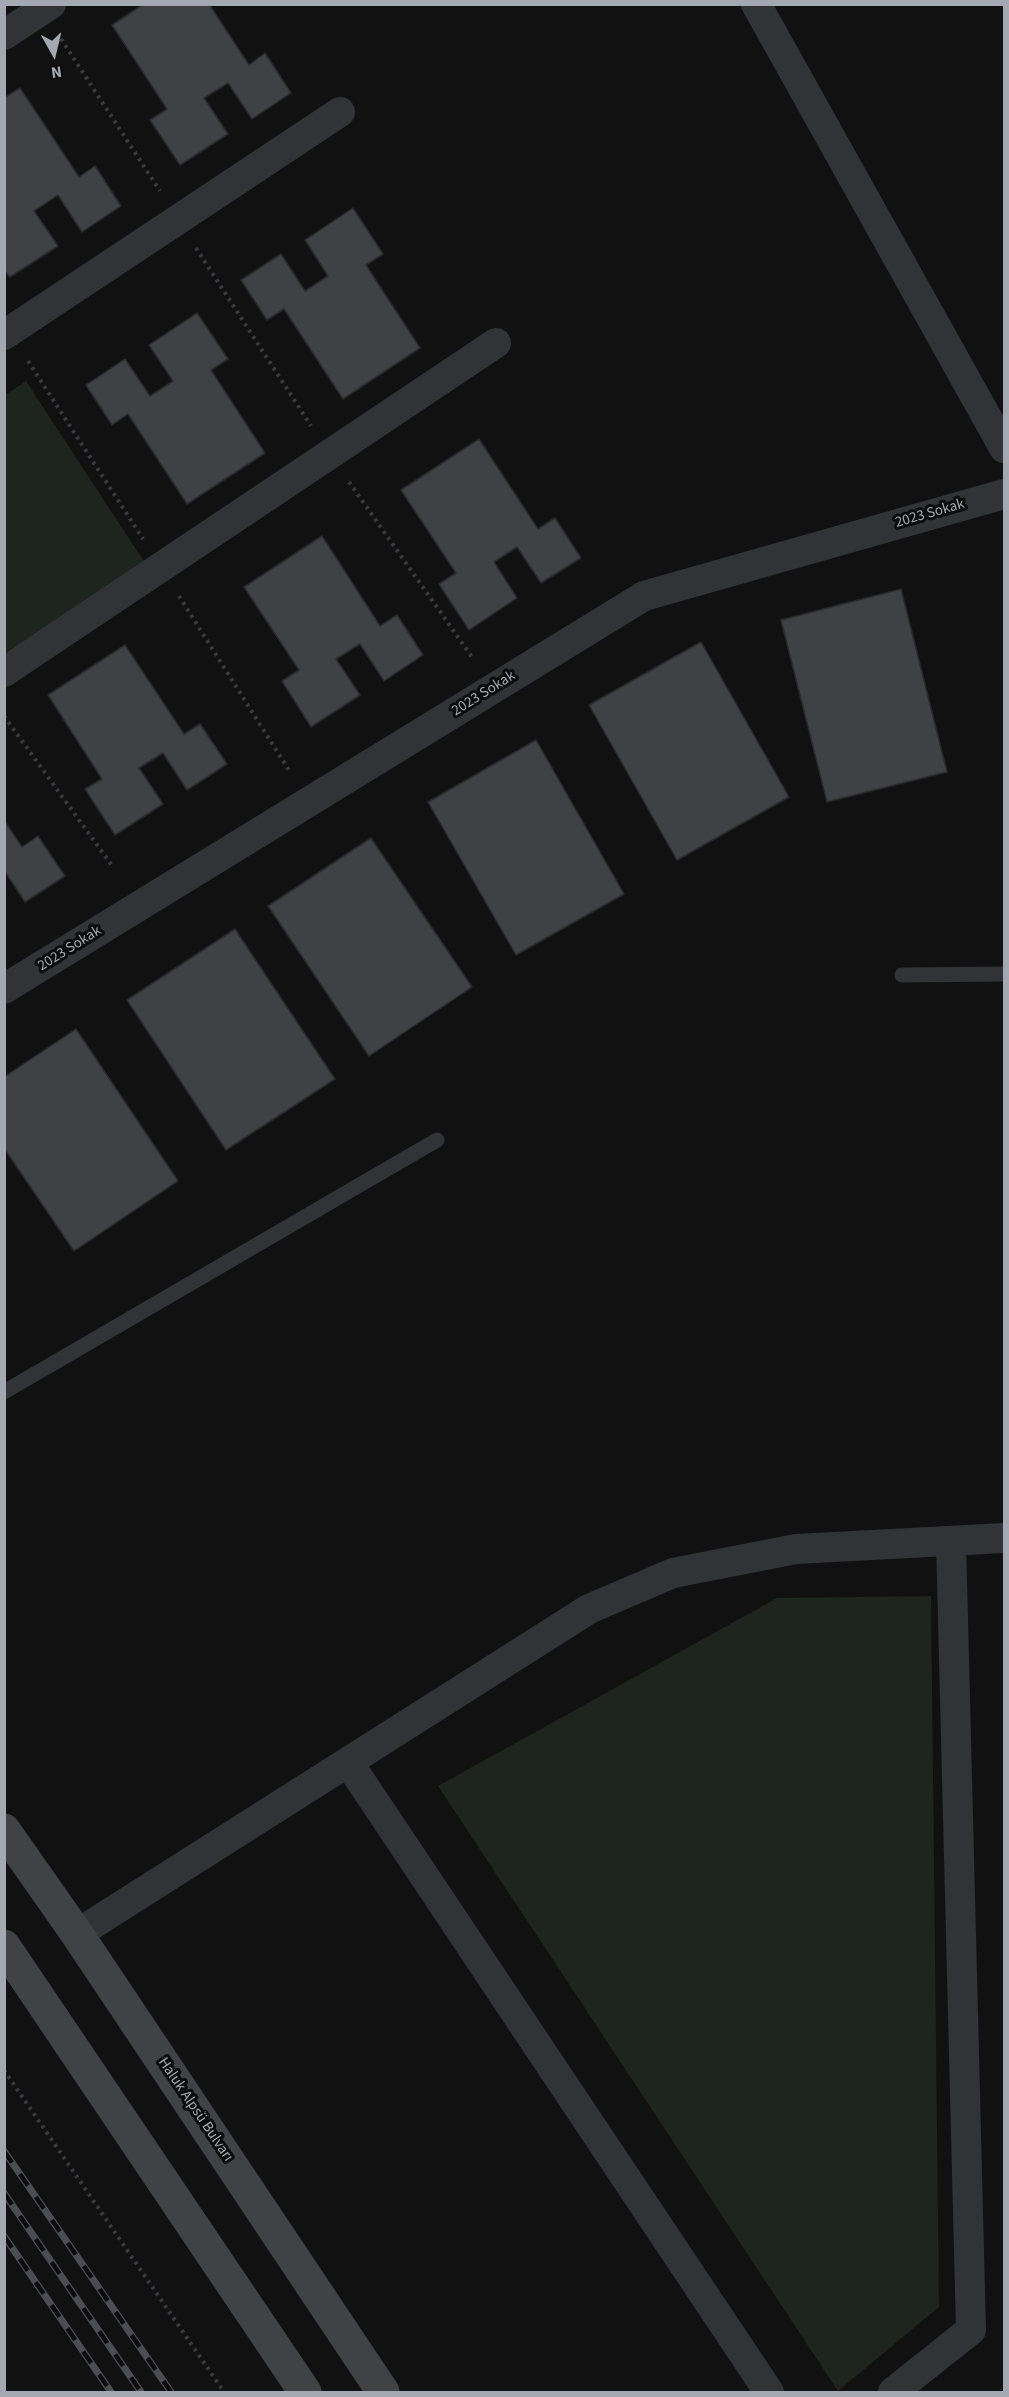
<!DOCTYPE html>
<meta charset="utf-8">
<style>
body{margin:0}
#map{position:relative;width:1009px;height:2397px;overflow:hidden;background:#111112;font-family:"Source Sans 3",sans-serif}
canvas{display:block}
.frame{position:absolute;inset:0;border:6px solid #a4a8b1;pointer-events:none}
.north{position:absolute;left:24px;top:24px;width:60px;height:60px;-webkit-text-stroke:4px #0c0c0d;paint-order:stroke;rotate:172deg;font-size:16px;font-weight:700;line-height:24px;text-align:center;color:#a4a8b1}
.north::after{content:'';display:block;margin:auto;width:21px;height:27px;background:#a4a8b1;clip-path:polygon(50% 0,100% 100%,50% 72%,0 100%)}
</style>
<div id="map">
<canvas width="1009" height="2397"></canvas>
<div class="frame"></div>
<div class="north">N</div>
</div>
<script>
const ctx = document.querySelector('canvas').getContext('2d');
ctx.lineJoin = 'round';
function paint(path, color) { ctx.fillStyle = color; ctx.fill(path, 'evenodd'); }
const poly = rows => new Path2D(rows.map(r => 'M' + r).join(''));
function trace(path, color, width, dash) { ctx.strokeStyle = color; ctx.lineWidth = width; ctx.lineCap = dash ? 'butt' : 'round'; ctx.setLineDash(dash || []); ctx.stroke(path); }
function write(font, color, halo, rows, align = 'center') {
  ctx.font = font + ' "Source Sans 3",sans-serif'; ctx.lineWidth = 6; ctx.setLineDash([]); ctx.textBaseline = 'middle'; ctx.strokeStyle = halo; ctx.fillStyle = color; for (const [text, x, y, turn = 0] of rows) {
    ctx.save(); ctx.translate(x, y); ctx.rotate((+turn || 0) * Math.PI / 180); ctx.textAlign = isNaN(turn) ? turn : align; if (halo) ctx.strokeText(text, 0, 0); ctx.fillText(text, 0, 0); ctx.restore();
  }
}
paint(poly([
 [26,381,145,563,5,653,5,395],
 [931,1596,939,2307,838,2391,438,1786,777,1598]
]), '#1e241e');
const building = poly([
 [144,4,209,4,249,65,265,53,291,93,252,119,228,83,204,98,228,134,180,165,150,120,167,109,112,25,144,4],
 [20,88,79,177,95,166,121,206,82,232,58,195,34,211,58,246,10,277,4,270,4,98,20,88],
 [353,208,383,254,366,265,420,348,343,399,284,309,267,320,241,280,281,254,305,291,328,276,305,240,353,208],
 [197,313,228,359,211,370,265,453,187,504,128,414,112,425,86,385,125,359,150,396,173,381,149,345,197,313],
 [479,439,538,529,555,518,581,558,541,583,517,547,494,562,517,598,469,630,439,584,456,573,401,490,479,439],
 [322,536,380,626,397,615,423,655,384,681,360,644,336,659,360,695,311,727,282,681,299,670,244,587,322,536],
 [901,589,947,772,827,802,781,620,901,589],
 [701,642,789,797,677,860,589,705,701,642],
 [125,645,184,734,200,724,227,764,187,790,163,753,139,768,163,804,115,835,85,789,102,779,48,695,125,645],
 [536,740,624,894,516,955,428,802,536,740],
 [4,820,22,847,38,836,65,876,25,902,4,870,4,820],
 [371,838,472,987,369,1056,268,906,371,838],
 [235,929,335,1079,226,1150,127,1000,235,929],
 [76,1029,178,1181,74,1251,4,1148,4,1077,76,1029]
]);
paint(building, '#404145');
trace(building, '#2b2b2e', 1.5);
trace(poly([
 [61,39,160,191],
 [196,248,311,426],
 [28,361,143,539],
 [349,482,474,660],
 [179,596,290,772],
 [4,716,113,867],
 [4,2070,224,2392]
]), '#383a3d', 4, [3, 4.5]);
trace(poly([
 [902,975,1004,974],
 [4,1392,437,1140]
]), '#323337', 15);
trace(poly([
 [756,4,1004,448],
 [4,35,51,4],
 [4,335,340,112],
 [4,672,496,343],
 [4,989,644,596,1004,494],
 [348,1762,769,2392],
 [77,1934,589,1609,673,1573,796,1549,1004,1538],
 [893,2392,971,2330,951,1541]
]), '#323337', 30);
trace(poly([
 [4,1830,77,1934,383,2392],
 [4,1946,305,2392]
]), '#414246', 33);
const rail = poly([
 [4,2151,171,2392],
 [4,2193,141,2392],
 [4,2236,111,2392]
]);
trace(rail, '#4c4d51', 7);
trace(rail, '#0c0c0d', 4.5, [14]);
write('15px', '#a4a8b1', '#0c0c0d', [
 ["2023 Sokak",930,514,-16],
 ["2023 Sokak",484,694,-32],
 ["2023 Sokak",70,949,-32],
 ["Haluk Alpsü Bulvarı",195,2110,56]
]);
</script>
